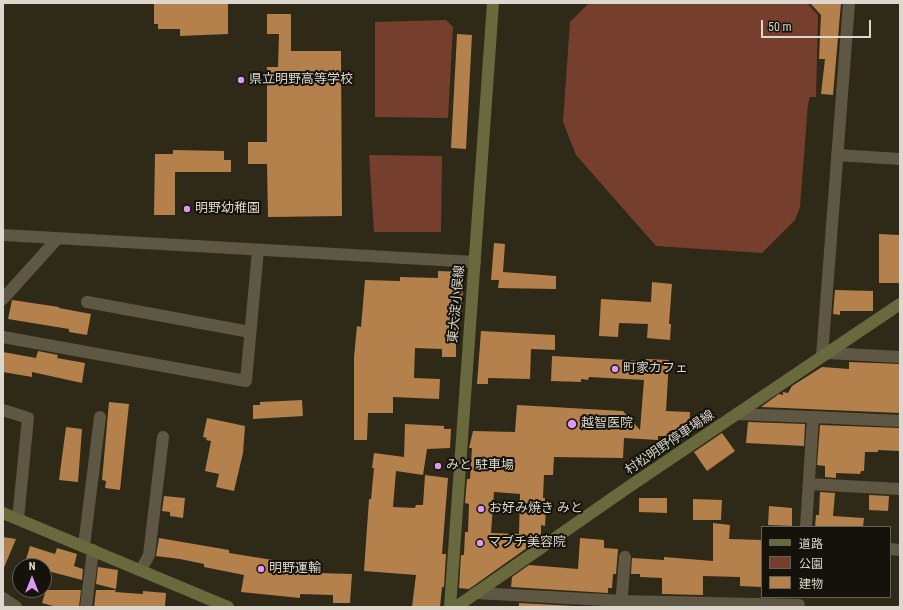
<!DOCTYPE html>
<meta charset="utf-8">
<style>
body{margin:0}
#map{position:relative;width:903px;height:610px;overflow:hidden;background:#2f2917;font-family:"Roboto Condensed","Noto Sans JP",sans-serif}
canvas{display:block}
.frame{position:absolute;inset:0;border:4px solid #dcd8cd;pointer-events:none}
.legend{position:absolute;left:761px;top:526px;width:130px;height:72px;box-sizing:border-box;background:#14120a;border:1px solid #646158;margin:0;padding:5px 7px;list-style:none;font-size:12px;color:#dcd8cd}
.legend li{display:flex;align-items:center;gap:8px;height:20px}
.legend b{width:20px;border:1px solid #646158}
.north{position:absolute;left:12px;top:558px;width:40px;height:40px;box-sizing:border-box;background:#14120a;border:1px solid #646158;border-radius:50%;rotate:0deg;font-size:11px;font-weight:700;line-height:16px;text-align:center;color:#dcd8cd}
.north::after{content:'';display:block;margin:auto;width:14px;height:18px;background:#db99f5;clip-path:polygon(50% 0,100% 100%,50% 72%,0 100%)}
.scale{position:absolute;left:761px;top:20px;width:110px;height:18px;box-sizing:border-box;border:2px solid #dcd8cd;border-top:0;padding-left:5px;font-size:12px;line-height:14px;white-space:nowrap;color:#dcd8cd;-webkit-text-stroke:3px #14120a;paint-order:stroke}
</style>
<div id="map">
<canvas width="903" height="610"></canvas>
<div class="frame"></div>
<ul class="legend">
<li><b style="height:5px;background:#69693e"></b>道路</li>
<li><b style="height:11px;background:#763e2d"></b>公園</li>
<li><b style="height:11px;background:#b4804c"></b>建物</li>
</ul>
<div class="north">N</div>
<div class="scale">50 m</div>
</div>
<script>
const ctx = document.querySelector('canvas').getContext('2d');
ctx.lineJoin = 'round';
function paint(path, color) { ctx.fillStyle = color; ctx.fill(path, 'evenodd'); }
const poly = rows => new Path2D(rows.map(r => 'M' + r).join(''));
function trace(path, color, width, dash) { ctx.strokeStyle = color; ctx.lineWidth = width; ctx.lineCap = dash ? 'butt' : 'round'; ctx.setLineDash(dash || []); ctx.stroke(path); }
function write(font, color, halo, rows, align = 'center') {
  ctx.font = font + ' "Roboto Condensed","Noto Sans JP",sans-serif'; ctx.lineWidth = 4; ctx.setLineDash([]); ctx.textBaseline = 'middle'; ctx.strokeStyle = halo; ctx.fillStyle = color; for (const [text, x, y, turn = 0] of rows) {
    ctx.save(); ctx.translate(x, y); ctx.rotate((+turn || 0) * Math.PI / 180); ctx.textAlign = isNaN(turn) ? turn : align; if (halo) ctx.strokeText(text, 0, 0); ctx.fillText(text, 0, 0); ctx.restore();
  }
}
paint(poly([
 [589,3,807,3,818,15,816,97,810,97,808,104,800,207,795,220,762,253,656,246,576,155,563,122,570,22],
 [446,20,453,27,448,118,375,117,375,22],
 [369,155,442,156,441,232,374,232]
]), '#763e2d');
paint(poly([
 [154,3,228,3,228,34,180,36,180,29,158,29,158,24,154,24],
 [810,3,841,3,833,95,821,94,825,59,819,59,821,15],
 [267,14,291,14,291,51,341,51,342,216,268,217,267,164,248,164,248,142,267,142,267,67,278,67,279,34,267,34],
 [457,34,472,35,466,149,451,148],
 [173,150,224,151,224,160,231,160,231,172,175,172,175,215,154,215,155,154,173,154],
 [879,234,900,235,900,283,879,283],
 [494,243,505,244,503,272,556,276,556,289,498,288,499,280,491,280],
 [438,271,463,272,462,316,456,316,456,357,442,357,442,349,415,348,414,378,440,379,439,399,393,397,393,413,368,413,367,440,354,440,354,357,357,326,361,327,365,280,400,281,400,277,438,278],
 [652,282,672,284,669,324,671,324,670,340,647,338,648,324,619,323,618,337,599,336,601,299,651,302],
 [835,290,873,291,873,311,840,311,840,315,833,314],
 [12,300,59,307,59,308,91,314,87,335,69,332,69,329,8,319],
 [481,331,555,335,555,350,531,349,530,379,488,378,488,384,477,384],
 [38,351,58,355,57,358,85,363,82,383,32,372,32,377,3,372,3,352,36,358],
 [552,356,646,361,646,359,669,360,666,411,690,412,689,432,669,431,669,436,658,436,658,440,624,438,623,458,554,457,553,475,544,475,543,498,545,498,544,509,546,509,545,526,541,525,541,538,469,589,459,588,461,555,464,555,465,532,468,532,469,504,465,503,467,479,470,479,472,448,469,448,473,431,515,432,517,405,623,411,640,430,644,380,589,377,588,380,581,379,581,382,551,381],
 [494,492,520,494,519,534,491,533],
 [849,362,900,364,900,413,761,407,779,394,783,395,783,392,788,393,792,386,822,367,849,369],
 [302,400,303,416,253,419,253,405,260,405,260,402],
 [109,402,129,404,120,490,105,488,106,481,102,480],
 [207,418,245,426,243,453,234,491,216,487,219,474,205,471,211,441,206,440,207,438,203,437],
 [748,422,805,424,804,446,746,443],
 [405,424,444,426,444,429,451,429,450,448,427,449,423,475,396,471,393,507,415,508,416,505,423,505,425,475,448,478,442,554,446,554,444,587,442,587,440,607,412,607,416,575,364,571,369,499,371,499,374,468,372,468,374,453,404,457],
 [820,425,900,428,899,451,878,450,878,452,865,452,864,471,861,471,860,474,836,473,836,478,825,477,825,466,817,465],
 [66,427,82,429,78,482,59,480],
 [722,433,735,451,707,471,694,452],
 [820,492,835,493,833,516,864,518,863,527,815,527,816,515,819,515],
 [869,495,889,496,888,511,869,510],
 [164,496,185,498,183,518,170,516,170,512,162,511],
 [639,498,667,498,667,513,639,512],
 [693,499,722,500,721,520,693,520],
 [769,506,792,508,792,526,768,525],
 [713,523,730,525,729,539,762,540,762,587,740,586,740,577,703,576,703,595,662,594,662,578,640,577,640,574,631,574,632,558,664,560,664,557,713,561],
 [3,537,16,539,3,570],
 [159,538,229,550,229,553,279,561,279,563,289,563,289,565,318,568,318,573,352,574,350,603,333,603,333,595,300,594,300,598,241,592,244,575,204,567,204,564,180,559,156,556],
 [580,538,604,540,604,548,618,549,616,574,613,574,612,588,608,588,608,593,511,587,512,577,529,565,578,569],
 [30,546,55,554,57,548,77,554,74,566,83,569,82,580,44,570,44,566,24,566],
 [98,567,118,570,116,589,96,584],
 [46,590,81,590,79,607,57,607,42,603],
 [96,590,116,590,115,592,143,594,143,591,166,593,165,607,94,607],
 [519,603,594,607,519,607]
]), '#b4804c');
trace(poly([
 [837,155,900,159],
 [3,235,475,262],
 [3,299,57,239],
 [87,302,250,332],
 [3,337,246,381,258,250],
 [827,353,900,357],
 [822,356,849,3],
 [3,410,28,418,18,519],
 [737,414,813,417,806,527],
 [813,417,900,421],
 [809,484,900,489],
 [84,546,100,417],
 [890,549,900,550],
 [141,570,149,555,163,437],
 [476,593,622,601,799,605],
 [3,598,16,607],
 [86,607,93,550],
 [621,607,625,557]
]), '#5e5744', 12);
trace(poly([
 [3,513,228,607],
 [450,607,493,3],
 [456,607,630,486,900,304]
]), '#69693e', 12);
for (const [x, y, r, color] of [
 [241,80,4,"#db99f5"],
 [187,209,4,"#db99f5"],
 [615,369,4,"#db99f5"],
 [572,424,5,"#db99f5"],
 [438,466,4,"#db99f5"],
 [481,509,4,"#db99f5"],
 [480,543,4,"#db99f5"],
 [261,569,4,"#db99f5"]
]) { const dot = new Path2D(); dot.arc(x, y, r, 0, 2 * Math.PI); ctx.fillStyle = color; ctx.fill(dot); trace(dot, '#14120a', 1.5); }
write('13px', '#dcd8cd', '#14120a', [
 ["県立明野高等学校",249,80],
 ["明野幼稚園",195,209],
 ["町家カフェ",623,369],
 ["越智医院",581,424],
 ["みと 駐車場",446,466],
 ["お好み焼き みと",489,509],
 ["マブチ美容院",488,543],
 ["明野運輸",269,569]
], 'left');
write('13px', '#dcd8cd', '#14120a', [
 ["東大淀小俣線",457,304,-85],
 ["村松明野停車場線",670,443,-34]
]);
</script>
